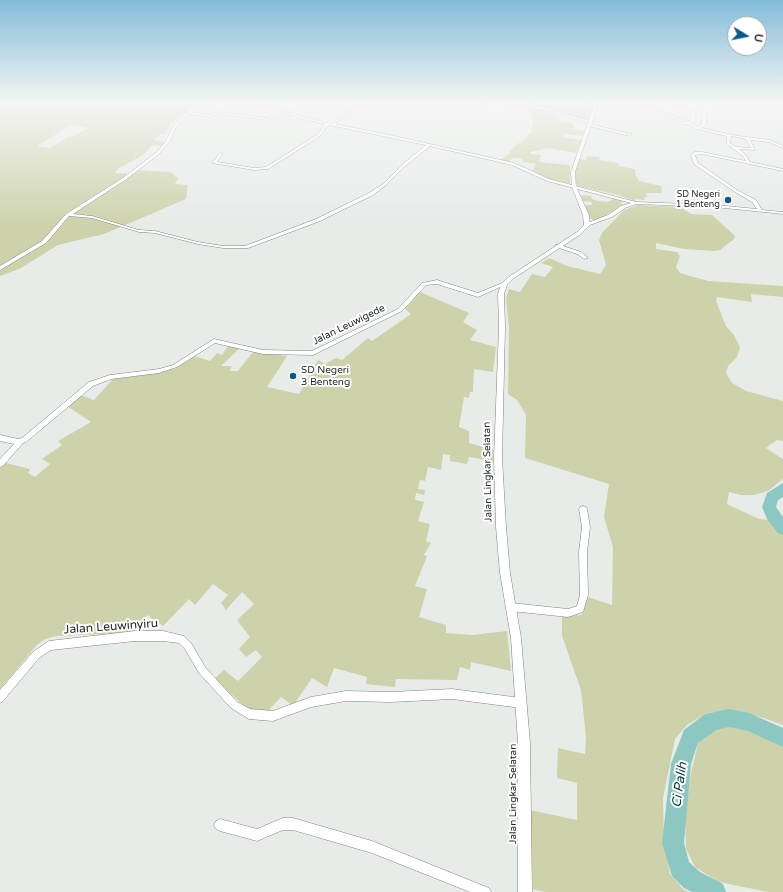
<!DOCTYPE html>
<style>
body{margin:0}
#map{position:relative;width:783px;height:892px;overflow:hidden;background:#e8ece9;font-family:"Varela Round",sans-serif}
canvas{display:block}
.north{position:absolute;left:727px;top:16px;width:40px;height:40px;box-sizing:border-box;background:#fff;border:1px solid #a9a9a9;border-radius:50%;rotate:100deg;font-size:11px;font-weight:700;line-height:16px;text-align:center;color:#272928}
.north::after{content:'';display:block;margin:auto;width:14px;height:18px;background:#0c5a8d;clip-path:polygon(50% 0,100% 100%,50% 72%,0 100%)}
</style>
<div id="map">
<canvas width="783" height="892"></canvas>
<div class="north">U</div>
</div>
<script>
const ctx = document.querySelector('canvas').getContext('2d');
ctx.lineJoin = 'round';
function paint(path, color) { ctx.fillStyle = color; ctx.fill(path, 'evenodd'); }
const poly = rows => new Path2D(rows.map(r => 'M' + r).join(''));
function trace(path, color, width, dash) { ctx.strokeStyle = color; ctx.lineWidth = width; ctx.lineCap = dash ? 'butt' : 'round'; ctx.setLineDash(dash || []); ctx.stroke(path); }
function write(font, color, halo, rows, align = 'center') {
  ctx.font = font + ' "Varela Round",sans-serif'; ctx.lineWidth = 4; ctx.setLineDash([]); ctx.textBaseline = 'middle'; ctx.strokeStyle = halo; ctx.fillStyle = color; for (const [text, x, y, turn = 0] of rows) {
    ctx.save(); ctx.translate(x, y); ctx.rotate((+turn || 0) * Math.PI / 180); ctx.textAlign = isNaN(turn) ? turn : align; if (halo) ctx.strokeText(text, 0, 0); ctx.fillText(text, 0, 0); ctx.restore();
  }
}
paint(poly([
 [0,102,194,102,194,104,190,110,170,123,166,134,161,134,154,140,164,142,163,146,152,145,143,155,119,168,115,173,133,174,138,170,170,172,178,178,175,184,188,185,186,199,104,234,58,245,19,269,0,276],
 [71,125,88,128,72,137,68,137,50,148,37,146],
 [538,102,587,102,587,104,594,105,589,121,560,113,556,116,562,118,561,120,572,123,575,130,586,131,583,136,564,134,562,137,582,140,576,153,548,148,530,152,531,154,541,155,539,162,570,165,570,184,548,179,532,171,536,164,522,162,522,159,512,158,509,162,500,160,508,155,514,146,523,141,532,131,533,120,529,108,530,103],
 [587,156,600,157,599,160,619,163,618,166,635,169,636,176,639,181,661,186,662,193,646,193,647,197,644,197,645,200,635,199,635,201,618,195,578,186,575,181,576,169,579,159,586,160],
 [581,195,591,196,592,199,599,201,607,202,616,198,624,201,620,203,624,205,595,221,590,218,585,205,592,205,592,202,582,201],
 [638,205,680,207,691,214,712,215,735,236,733,240,720,250,714,251,684,249,656,243,656,249,677,252,680,256,676,267,680,273,708,281,783,286,783,297,751,294,752,302,717,297,716,301,726,326,734,335,740,347,737,357,728,366,726,373,732,383,746,391,783,401,783,441,777,440,766,448,783,459,783,479,768,491,753,495,741,495,729,492,727,504,759,519,769,520,783,534,783,725,761,717,728,711,707,713,687,725,675,739,663,798,664,840,670,874,684,890,689,892,545,892,533,889,530,810,577,820,577,783,557,778,558,748,585,754,586,737,581,690,562,636,562,616,582,615,588,597,612,605,613,547,604,517,609,484,525,458,526,415,517,400,508,394,509,328,506,298,509,289,520,292,532,274,545,277,553,267,541,263,549,258,567,266,600,274,606,265,599,240,602,233,624,210],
 [420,292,469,313,463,322,477,330,470,340,496,347,493,372,474,369,473,392,470,392,469,398,464,397,459,427,469,431,469,443,493,450,493,461,469,457,467,464,450,461,450,455,443,454,441,470,428,467,425,481,420,480,418,489,425,490,424,495,416,493,415,500,424,502,418,521,430,524,426,541,431,543,424,555,427,556,415,586,427,589,419,617,446,625,446,633,473,635,507,631,511,671,471,662,470,670,460,667,457,680,396,679,395,687,366,684,367,677,334,668,327,687,312,678,293,706,281,697,269,710,258,712,249,710,214,679,224,670,238,681,262,657,256,650,246,657,239,649,250,637,237,620,254,604,242,592,226,610,221,603,228,595,213,584,195,605,189,599,163,626,147,615,133,633,56,636,45,639,37,645,0,689,0,468,6,463,30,469,28,473,35,477,50,464,42,459,62,445,58,441,91,422,67,406,80,395,94,400,113,379,158,373,176,368,195,356,210,361,217,353,222,355,228,346,240,348,221,366,231,366,230,371,238,371,253,352,287,356,267,387,299,394,318,360,325,364,336,358,342,360,368,338,372,341,411,314,405,309],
 [726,726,744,727,783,747,783,892,768,892,719,882,695,867,686,849,685,815,691,773,698,743,714,728]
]), '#cdd2ab');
paint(poly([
 [783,483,783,497,778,500,776,507,783,517,783,535,778,533,767,519,762,507,767,493,783,483],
 [729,709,749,713,783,728,783,747,748,731,729,727,716,730,698,743,691,764,684,843,689,862,700,872,723,884,726,892,692,892,684,888,672,876,662,843,671,764,684,730,705,714,729,709]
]), '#8dc7c1');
const minor = poly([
 [197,102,201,102,191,112,209,115,218,112,267,118,292,114,289,112,259,105,255,102,259,102,261,103,291,110,300,116,327,123,329,122,332,124,359,102,362,102,335,124,394,136,514,163,549,179,636,202,715,205,757,209,752,202,735,192,694,164,691,155,694,152,702,152,746,161,743,156,727,144,727,136,697,129,687,124,684,125,684,123,638,102,642,102,687,122,691,120,691,114,689,110,678,102,682,102,691,108,695,114,695,121,690,123,698,127,702,124,703,105,705,104,707,105,706,125,701,128,738,136,770,140,783,146,783,148,769,142,750,140,755,150,739,149,745,154,750,162,783,169,783,171,702,154,695,155,698,163,737,190,756,200,762,210,783,212,783,214,715,207,636,204,625,208,612,217,587,226,585,225,585,224,608,215,621,206,631,203,547,181,512,165,430,146,404,167,385,186,373,195,320,221,248,248,223,248,198,244,155,233,139,232,92,218,69,216,46,243,0,270,0,266,42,241,66,214,123,178,157,152,166,141,173,126,197,102],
 [189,114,209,117,218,114,267,120,294,115,298,118,325,124,323,126,320,132,312,138,266,167,254,168,217,162,223,153,221,152,212,163,254,170,268,169,314,140,322,134,325,128,329,125,426,145,402,165,383,184,369,193,316,219,245,246,223,246,198,242,155,231,139,230,92,216,73,214,125,180,159,154,170,141,176,127,189,114],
 [731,136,746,139,751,148,736,147,730,143,731,136],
 [481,102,489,102,541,107,593,122,590,123,541,109,481,102],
 [590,124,631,134,632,135,630,136,589,126,590,124],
 [556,245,560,245,581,252,588,258,584,259,577,254,556,247,556,245],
 [437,280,478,293,502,283,504,282,507,284,478,297,437,284,426,285,402,311,313,355,263,354,215,343,177,367,159,373,111,379,93,386,26,442,23,443,3,466,0,467,0,459,14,444,0,441,0,435,18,439,22,438,89,382,110,375,159,369,173,365,214,339,263,350,312,351,398,309,422,283,437,280],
 [583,506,586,507,587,509,590,527,587,552,588,595,583,612,568,617,511,611,508,610,507,607,508,604,511,603,568,609,577,606,580,595,579,552,582,527,579,509,580,507,583,506],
 [135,631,163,631,184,636,191,643,205,667,237,702,250,709,273,711,311,697,346,691,391,692,452,689,521,698,524,700,526,703,524,706,521,708,452,699,391,702,346,701,311,707,273,721,249,719,231,708,199,673,185,649,179,643,163,641,135,641,51,650,39,658,3,701,0,703,0,690,33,652,46,643,49,641,135,631],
 [283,818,293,818,372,841,489,888,491,892,470,892,372,853,293,830,283,830,257,841,220,831,216,829,214,825,216,821,220,819,257,829,283,818]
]);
const tertiary = poly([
 [595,102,599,102,575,172,576,187,589,215,590,225,581,234,514,278,507,285,504,294,505,327,502,458,506,527,510,573,521,638,530,743,532,892,518,892,518,743,511,638,500,573,496,527,494,458,499,327,498,294,501,284,510,276,577,232,584,225,583,215,572,187,571,172,595,102]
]);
trace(minor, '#7f8280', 1);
trace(tertiary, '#7f8280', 1);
paint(minor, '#fff');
paint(tertiary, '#fff');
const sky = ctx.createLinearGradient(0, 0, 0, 227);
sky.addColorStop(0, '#83bcd8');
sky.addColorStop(0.45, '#f5f6f5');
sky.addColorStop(1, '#f5f6f500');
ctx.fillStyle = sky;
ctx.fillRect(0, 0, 783, 227);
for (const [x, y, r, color] of [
 [728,200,4,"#0c5a8d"],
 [293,376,4,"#0c5a8d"]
]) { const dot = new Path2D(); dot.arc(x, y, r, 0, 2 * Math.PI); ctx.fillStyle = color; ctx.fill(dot); trace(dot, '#fff', 1.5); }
write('9px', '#272928', '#fff', [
 ["SD Negeri",720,195],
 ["1 Benteng",720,205]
], 'right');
write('10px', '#272928', '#fff', [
 ["Jalan Leuwigede",349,325,-26],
 ["Jalan Lingkar Selatan",488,472,-91],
 ["Jalan Lingkar Selatan",513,794,-90]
]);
write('10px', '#272928', '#fff', [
 ["SD Negeri",301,370],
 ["3 Benteng",301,382]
], 'left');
write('12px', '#272928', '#fff', [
 ["Jalan Leuwinyiru",111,627,-4]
]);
write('italic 13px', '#003734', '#fff', [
 ["Ci Palih",680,785,-82]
]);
</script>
